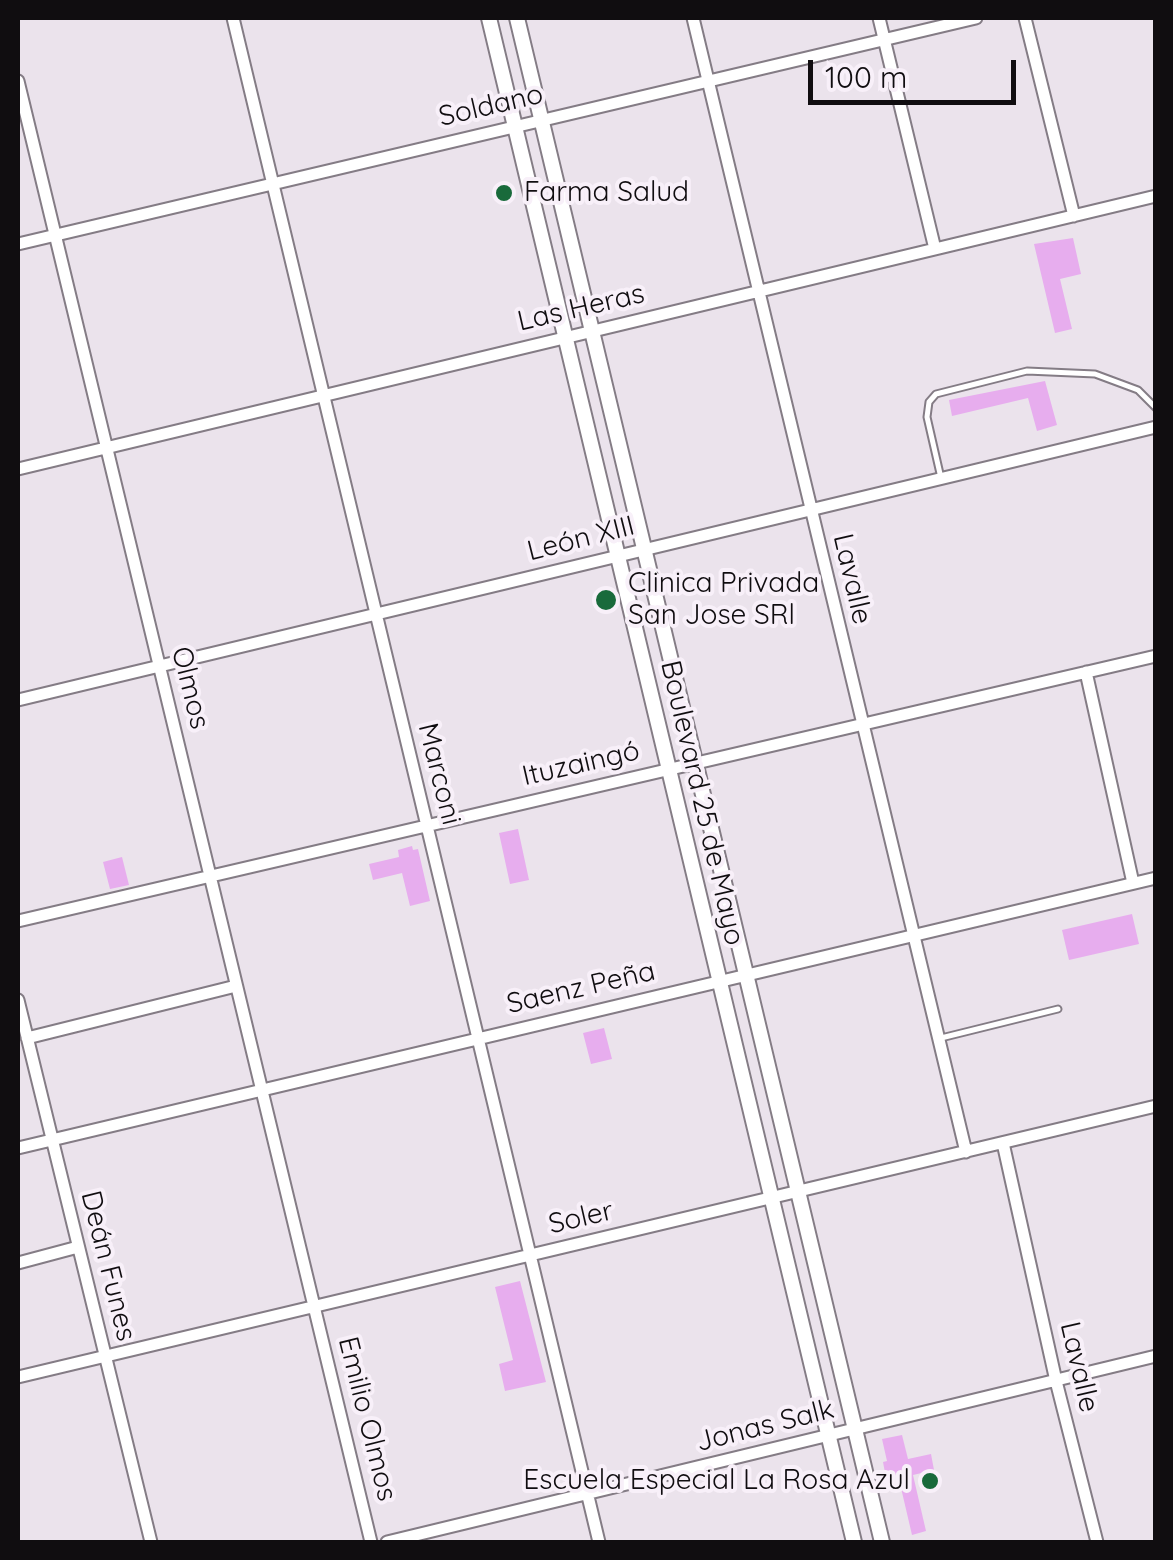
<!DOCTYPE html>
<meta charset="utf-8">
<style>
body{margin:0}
#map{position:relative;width:1173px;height:1560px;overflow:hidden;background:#ebe3ec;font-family:Quicksand,sans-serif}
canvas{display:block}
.frame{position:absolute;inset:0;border:20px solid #100d10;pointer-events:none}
.scale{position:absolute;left:808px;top:60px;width:208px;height:45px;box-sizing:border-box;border:5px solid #100d10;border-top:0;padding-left:12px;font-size:30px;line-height:35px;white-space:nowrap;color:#100d10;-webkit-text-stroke:8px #f8f0f9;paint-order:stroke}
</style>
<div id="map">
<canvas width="1173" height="1560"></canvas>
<div class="frame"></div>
<div class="scale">100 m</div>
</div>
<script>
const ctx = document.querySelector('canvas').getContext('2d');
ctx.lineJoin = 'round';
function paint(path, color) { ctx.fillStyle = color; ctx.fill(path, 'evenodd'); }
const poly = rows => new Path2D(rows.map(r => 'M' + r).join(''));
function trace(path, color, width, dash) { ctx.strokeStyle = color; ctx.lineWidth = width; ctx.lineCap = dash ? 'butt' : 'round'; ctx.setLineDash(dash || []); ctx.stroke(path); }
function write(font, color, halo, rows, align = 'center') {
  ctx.font = font + ' Quicksand,sans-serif'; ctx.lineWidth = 8; ctx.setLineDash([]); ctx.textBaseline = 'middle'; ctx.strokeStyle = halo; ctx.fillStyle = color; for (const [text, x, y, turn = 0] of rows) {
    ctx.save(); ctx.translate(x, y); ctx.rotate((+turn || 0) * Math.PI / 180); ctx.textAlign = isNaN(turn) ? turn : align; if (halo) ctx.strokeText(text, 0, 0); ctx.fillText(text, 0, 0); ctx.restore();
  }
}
paint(poly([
 [1073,238,1081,274,1060,279,1072,329,1055,333,1034,244],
 [1045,381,1057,425,1037,431,1028,398,952,416,949,400],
 [518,829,529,880,510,884,499,833],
 [412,846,413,850,418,849,430,901,410,906,402,873,373,880,369,864,399,857,398,850],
 [122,857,129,885,110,889,103,862],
 [1132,914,1139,944,1069,960,1062,930],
 [604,1028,612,1059,591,1064,583,1033],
 [520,1281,546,1382,505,1391,499,1364,513,1360,495,1287],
 [902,1435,908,1459,931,1454,934,1470,913,1475,926,1531,912,1535,898,1475,886,1478,883,1462,887,1461,882,1439]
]), '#e7adee');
const service = poly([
 [941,478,927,417,929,402,936,394,1027,371,1095,374,1138,390,1156,408],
 [941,1038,1058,1009]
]);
const minor = poly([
 [233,18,599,1542],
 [693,18,966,1152],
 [879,18,935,249],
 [1025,18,1074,216],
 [18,81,371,1542],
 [18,244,976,18],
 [18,469,1156,196],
 [1086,672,1133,883],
 [18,700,1156,427],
 [18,921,1156,656],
 [18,1000,151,1542],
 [27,1038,236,986],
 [1003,1143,1056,1381,1097,1542],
 [18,1148,1156,878],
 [18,1263,78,1247],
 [18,1377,1156,1106],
 [387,1542,1156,1356]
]);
const tertiary = poly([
 [489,18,854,1542],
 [517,18,882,1542]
]);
trace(service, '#847c85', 9);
trace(minor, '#847c85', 15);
trace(tertiary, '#847c85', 18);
trace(service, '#fff', 5);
trace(minor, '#fff', 11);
trace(tertiary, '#fff', 14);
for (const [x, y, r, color] of [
 [504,193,10,"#196a3b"],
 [606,600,12,"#196a3b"],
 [930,1481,10,"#196a3b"]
]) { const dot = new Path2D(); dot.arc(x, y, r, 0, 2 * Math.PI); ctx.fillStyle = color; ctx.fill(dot); trace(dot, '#f8f0f9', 4); }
write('28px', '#100d10', '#f8f0f9', [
 ["Soldano",491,106,-13],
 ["Las Heras",581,308,-13],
 ["León XIII",581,539,-14],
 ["Lavalle",852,579,77],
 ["Olmos",190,688,76],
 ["Ituzaingó",581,764,-13],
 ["Marconi",439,774,76],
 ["Boulevard 25 de Mayo",702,803,77],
 ["Saenz Peña",581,988,-13],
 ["Soler",581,1218,-13],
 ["Deán Funes",108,1266,76],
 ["Lavalle",1079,1367,77],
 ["Emilio Olmos",367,1419,76],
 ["Jonas Salk",765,1426,-14]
]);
write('28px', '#100d10', '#f8f0f9', [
 ["Farma Salud",524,193],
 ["Clinica Privada",628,584],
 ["San Jose SRl",628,616],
 ["Escuela Especial La Rosa Azul",910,1481,"right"]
], 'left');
</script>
